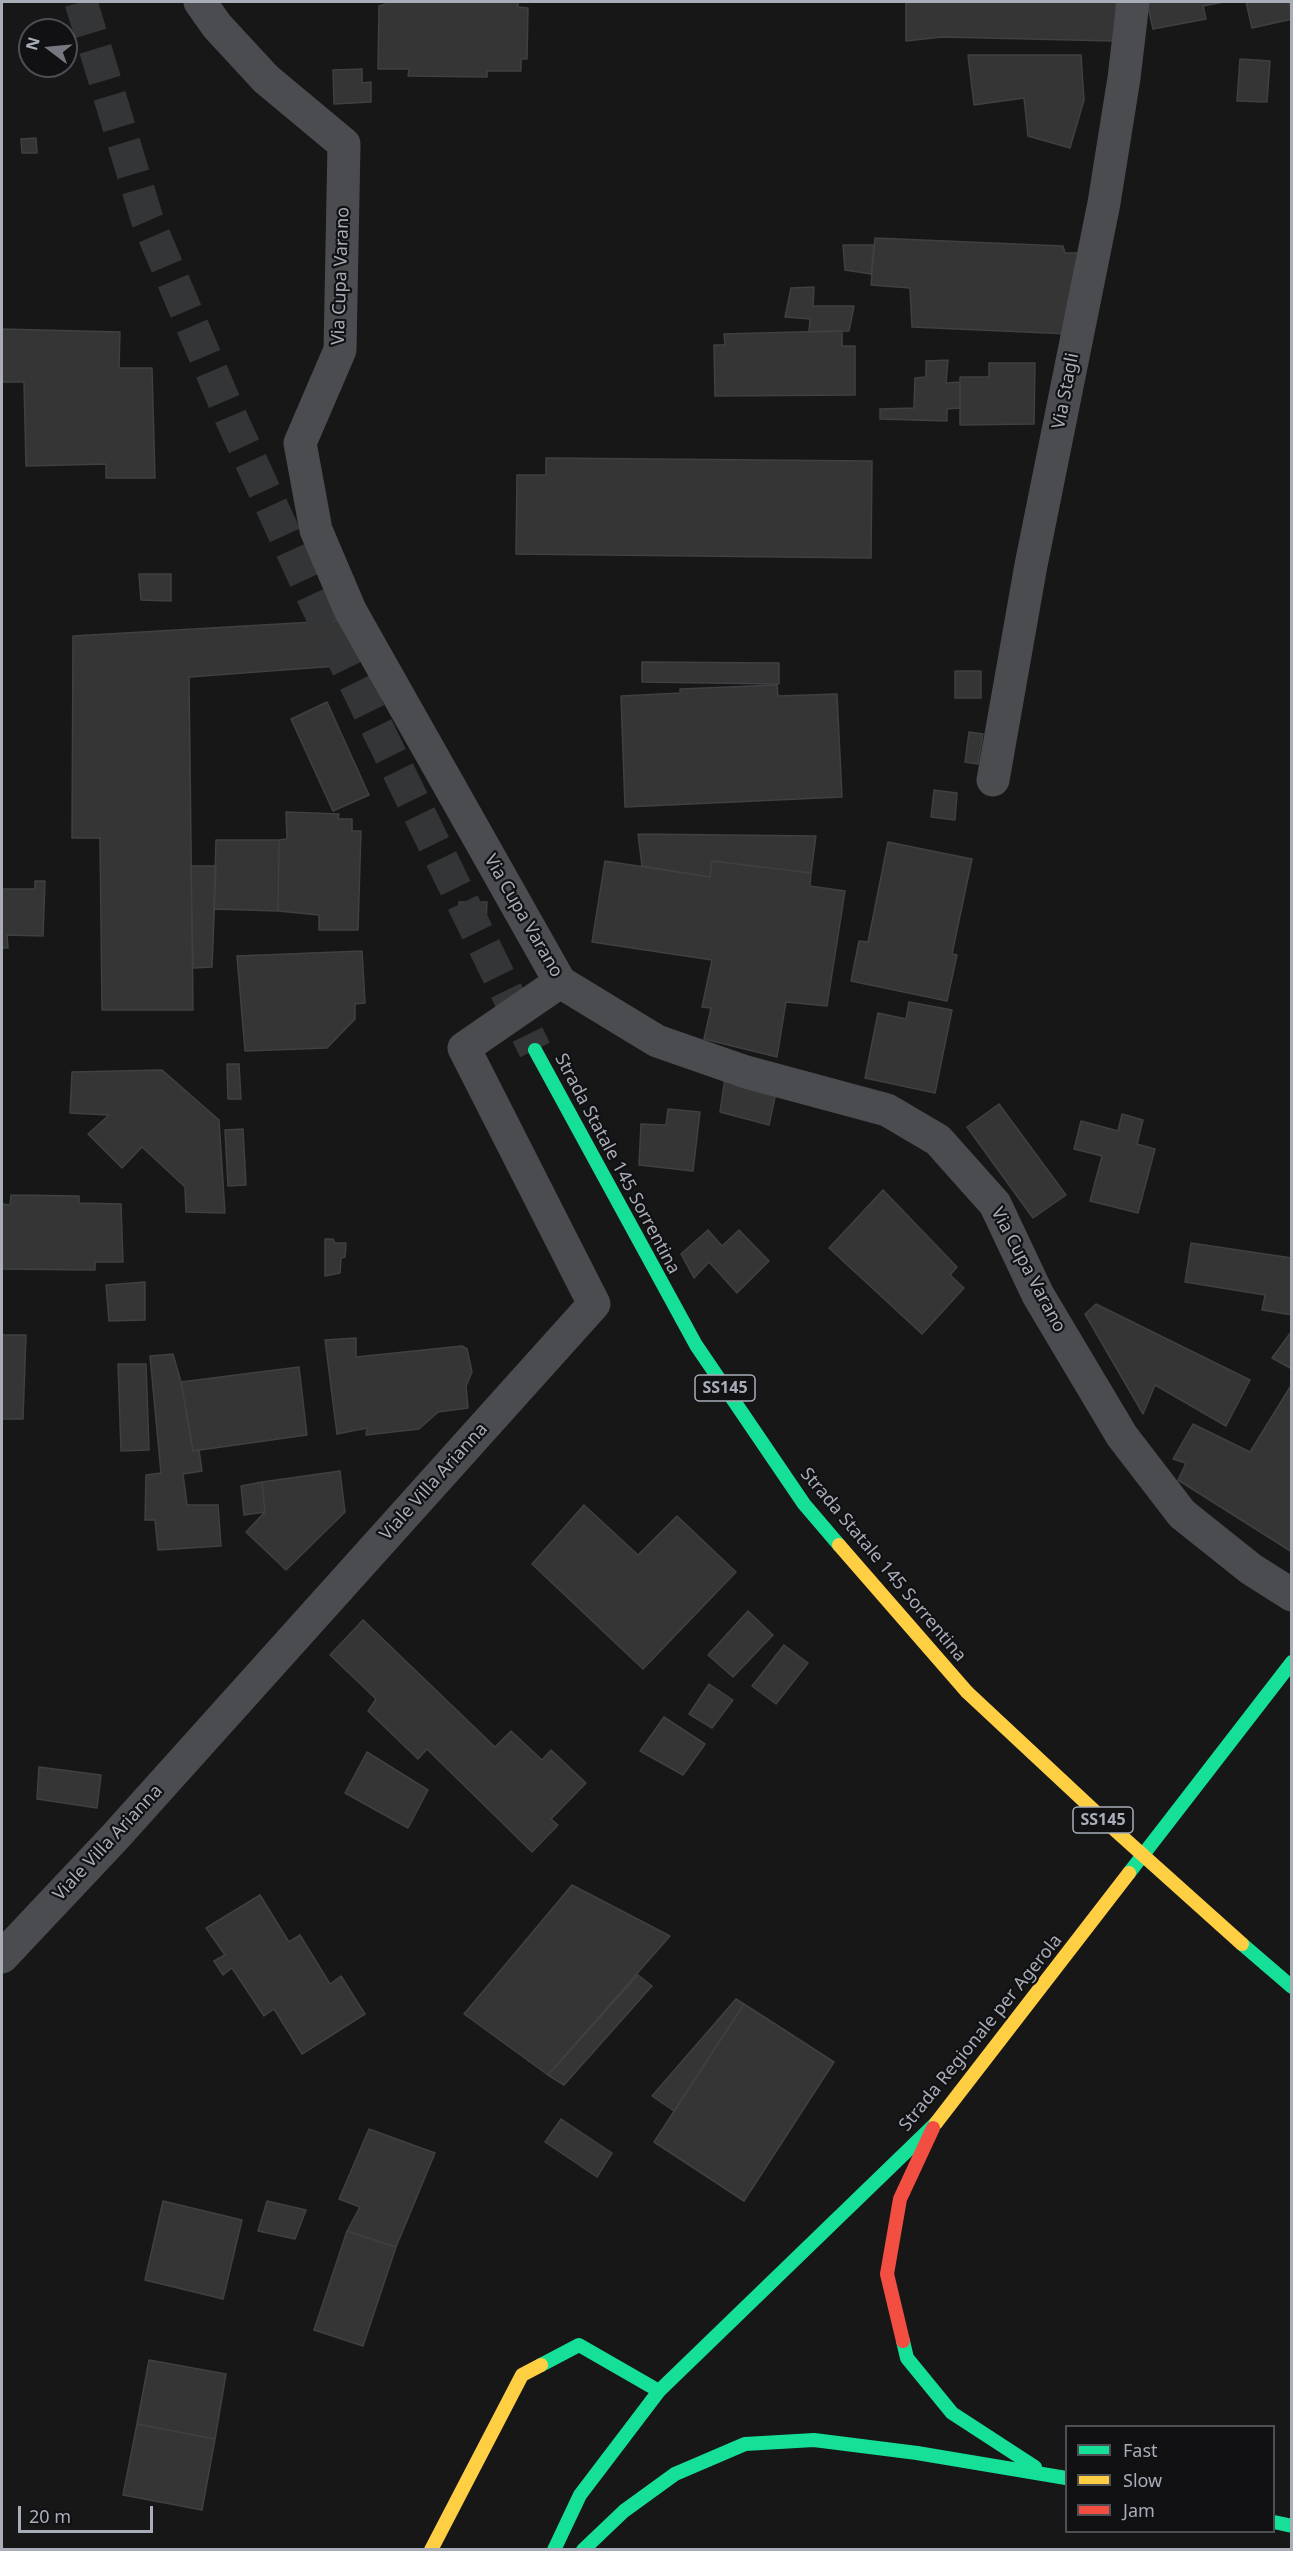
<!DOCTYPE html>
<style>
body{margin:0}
#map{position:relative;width:1293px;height:2551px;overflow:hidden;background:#171717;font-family:"Noto Sans",sans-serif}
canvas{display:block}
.frame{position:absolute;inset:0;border:3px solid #a8adb8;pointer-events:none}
.legend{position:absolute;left:1065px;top:2425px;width:210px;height:108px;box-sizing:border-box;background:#111113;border:2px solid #4d4f55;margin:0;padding:8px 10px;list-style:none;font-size:18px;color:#a8adb8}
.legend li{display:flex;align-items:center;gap:12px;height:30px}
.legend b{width:30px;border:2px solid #4d4f55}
.north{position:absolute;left:18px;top:18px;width:60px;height:60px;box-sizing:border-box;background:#111113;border:2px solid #4d4f55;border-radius:50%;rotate:286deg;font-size:16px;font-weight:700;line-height:24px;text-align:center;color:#a8adb8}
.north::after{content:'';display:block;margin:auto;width:21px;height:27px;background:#757880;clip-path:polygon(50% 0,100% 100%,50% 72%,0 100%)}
.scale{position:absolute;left:18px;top:2506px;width:135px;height:27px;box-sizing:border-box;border:3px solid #a8adb8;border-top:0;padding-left:8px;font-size:18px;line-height:21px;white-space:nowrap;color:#a8adb8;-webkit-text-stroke:4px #111113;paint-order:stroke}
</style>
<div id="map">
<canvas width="1293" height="2551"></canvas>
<div class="frame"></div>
<ul class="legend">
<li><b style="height:8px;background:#16e098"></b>Fast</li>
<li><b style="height:8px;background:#ffcf43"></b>Slow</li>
<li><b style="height:8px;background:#f24e42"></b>Jam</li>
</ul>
<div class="north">N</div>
<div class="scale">20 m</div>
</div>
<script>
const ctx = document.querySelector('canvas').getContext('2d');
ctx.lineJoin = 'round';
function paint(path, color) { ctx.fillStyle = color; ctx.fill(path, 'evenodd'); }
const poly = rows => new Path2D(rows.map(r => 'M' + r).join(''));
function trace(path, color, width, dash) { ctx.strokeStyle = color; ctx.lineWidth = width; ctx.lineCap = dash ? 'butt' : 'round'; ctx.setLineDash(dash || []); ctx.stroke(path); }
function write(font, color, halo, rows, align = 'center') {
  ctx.font = font + ' "Noto Sans",sans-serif'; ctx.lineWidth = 4.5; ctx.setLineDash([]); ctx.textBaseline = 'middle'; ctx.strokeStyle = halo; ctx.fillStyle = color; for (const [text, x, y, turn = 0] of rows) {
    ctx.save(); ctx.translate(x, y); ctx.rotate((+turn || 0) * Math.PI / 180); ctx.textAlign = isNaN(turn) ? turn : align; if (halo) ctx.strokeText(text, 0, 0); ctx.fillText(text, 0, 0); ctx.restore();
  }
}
const building = poly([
 [386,2,518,2,518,7,528,8,527,59,521,59,521,71,487,71,487,77,408,76,409,69,378,69,379,6,386,4,386,2],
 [906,2,1116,2,1115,41,942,37,906,41,906,2],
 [1147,2,1224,2,1203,6,1206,19,1153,29,1147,2],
 [1246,2,1289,2,1292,19,1252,28,1246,2],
 [968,55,1081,55,1084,100,1070,148,1028,136,1024,98,974,105,968,55],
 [1240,59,1270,61,1267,102,1237,101,1240,59],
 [362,69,362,83,371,82,371,102,334,104,333,70,362,69],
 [36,138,37,153,22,153,21,139,36,138],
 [875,238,1063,246,1065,253,1085,253,1069,334,912,327,910,288,871,285,875,238],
 [843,245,874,245,871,274,845,270,843,245],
 [814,287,813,306,854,306,849,331,809,332,810,319,785,317,791,288,814,287],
 [2,329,120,332,119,368,152,368,155,478,106,478,106,464,26,466,24,382,2,382,2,329],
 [836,331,842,331,842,346,855,346,855,395,715,396,714,345,725,345,724,334,836,331],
 [948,360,946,383,960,382,960,408,947,409,947,421,880,419,880,409,914,408,915,378,926,377,926,361,948,360],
 [989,363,1035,363,1034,424,960,425,960,377,989,377,989,363],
 [546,458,872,461,871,558,516,554,517,475,546,475,546,458],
 [139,574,171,574,171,601,141,600,139,574],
 [348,620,351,665,189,677,193,1010,102,1010,100,838,72,838,73,636,348,620],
 [642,662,779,663,779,684,642,682,642,662],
 [955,671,981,671,981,698,955,698,955,671],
 [777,685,778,696,837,694,842,797,625,807,621,696,680,693,680,689,777,685],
 [327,702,369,795,333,811,291,719,327,702],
 [969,732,983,734,978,764,965,762,969,732],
 [934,790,957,793,955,820,931,817,934,790],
 [286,812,339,814,338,819,352,819,352,831,361,831,358,930,319,930,319,915,278,911,279,840,287,839,286,812],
 [638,834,816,836,811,873,712,861,710,877,642,866,638,834],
 [216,840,279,840,278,911,214,909,216,840],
 [888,842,972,859,952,954,957,955,947,1001,851,981,859,941,868,942,888,842],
 [605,861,710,877,712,861,811,873,810,886,845,891,827,1006,786,1002,777,1057,704,1039,711,1008,702,1007,712,960,592,942,605,861],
 [191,866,216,866,212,967,193,968,191,866],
 [35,881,45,881,43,936,7,935,8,948,2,948,2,889,35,889,35,881],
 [459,902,487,902,486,923,460,922,459,902],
 [362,951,365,1003,355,1004,355,1019,327,1048,245,1051,237,956,362,951],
 [909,1002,952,1010,935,1093,865,1078,878,1013,906,1019,909,1002],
 [227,1064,239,1064,241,1099,228,1099,227,1064],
 [162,1070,219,1120,225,1213,186,1212,185,1187,142,1147,122,1168,88,1134,109,1115,70,1113,72,1072,162,1070],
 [726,1071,778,1083,769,1125,720,1112,726,1071],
 [999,1104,1066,1195,1033,1218,967,1127,999,1104],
 [668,1109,700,1112,693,1171,639,1165,641,1124,666,1125,668,1109],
 [1122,1114,1143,1120,1137,1144,1155,1149,1138,1213,1090,1201,1102,1156,1074,1149,1081,1121,1118,1131,1122,1114],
 [243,1129,246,1185,228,1186,225,1130,243,1129],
 [883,1190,957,1267,950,1275,964,1288,922,1334,829,1248,883,1190],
 [11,1195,79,1196,79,1203,121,1204,123,1262,95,1262,95,1270,2,1269,2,1204,10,1205,11,1195],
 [708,1230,722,1246,739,1230,769,1261,737,1293,709,1262,694,1278,681,1254,708,1230],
 [325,1239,333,1239,335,1243,346,1243,345,1257,341,1258,340,1273,325,1276,325,1239],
 [1191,1243,1292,1258,1292,1315,1262,1310,1265,1295,1185,1282,1191,1243],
 [145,1282,145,1320,109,1321,106,1285,145,1282],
 [1096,1304,1250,1380,1226,1426,1155,1385,1143,1414,1085,1314,1096,1304],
 [1291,1332,1292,1332,1292,1369,1272,1358,1291,1332],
 [2,1335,26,1335,23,1419,2,1419,2,1335],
 [356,1338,356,1357,462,1346,467,1349,472,1372,466,1386,468,1408,438,1412,419,1429,366,1435,367,1428,337,1434,325,1340,356,1338],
 [173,1354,181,1382,193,1451,199,1450,202,1471,183,1474,187,1505,218,1505,221,1546,158,1550,155,1520,145,1520,146,1475,161,1473,150,1356,173,1354],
 [118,1364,146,1364,149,1450,121,1451,118,1364],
 [299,1367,307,1435,193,1451,181,1382,299,1367],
 [1292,1384,1292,1552,1178,1480,1186,1463,1173,1459,1193,1424,1250,1452,1292,1384],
 [340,1471,345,1512,286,1570,246,1532,265,1512,262,1482,340,1471],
 [262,1482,265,1512,244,1515,241,1486,262,1482],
 [584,1505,638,1555,677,1516,736,1572,643,1669,532,1564,584,1505],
 [748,1611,773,1635,733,1677,708,1655,748,1611],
 [363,1620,495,1747,511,1731,542,1760,551,1750,586,1783,551,1819,558,1825,532,1852,427,1749,418,1759,368,1711,376,1699,330,1655,363,1620],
 [784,1645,808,1663,776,1704,752,1686,784,1645],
 [709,1684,733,1700,712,1728,689,1714,709,1684],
 [664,1717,705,1744,683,1775,640,1751,664,1717],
 [367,1752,428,1790,408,1828,345,1793,367,1752],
 [39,1767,101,1775,97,1808,37,1799,39,1767],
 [572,1885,670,1936,548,2075,464,2014,572,1885],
 [260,1895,289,1942,300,1935,330,1984,341,1976,365,2014,302,2054,274,2009,264,2016,232,1968,223,1975,214,1961,225,1955,206,1928,260,1895],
 [638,1975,652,1986,564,2085,548,2075,638,1975],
 [736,1999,744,2004,674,2111,652,2096,736,1999],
 [744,2004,834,2062,744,2201,654,2142,744,2004],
 [561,2119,612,2153,597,2177,545,2142,561,2119],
 [369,2129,435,2153,396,2247,347,2231,360,2207,339,2199,369,2129],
 [163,2201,242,2220,223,2299,145,2280,163,2201],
 [267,2201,306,2210,295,2239,258,2231,267,2201],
 [347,2231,396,2247,363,2346,314,2330,347,2231],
 [149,2360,226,2374,215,2439,137,2424,149,2360],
 [137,2424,215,2439,202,2510,123,2495,137,2424]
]);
paint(building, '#353536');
trace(building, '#3f4043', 1.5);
trace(poly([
 [81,2,147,219,232,420,315,601,535,1050]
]), '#343537', 33, [33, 16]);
trace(poly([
 [200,2,217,26,266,79,344,144,340,350,300,443,316,530,350,610,560,982,657,1041,746,1072,887,1110,938,1140,995,1204,1038,1295,1122,1436,1182,1514,1251,1569,1292,1595],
 [993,780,1031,565,1104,203,1124,78,1133,2],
 [2,1957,115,1837,594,1304,464,1048,560,982]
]), '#4b4c50', 33);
trace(poly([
 [535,1050,696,1345,804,1504,839,1545],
 [1129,1873,1292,1662],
 [1242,1944,1292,1987],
 [903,2341,907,2358,952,2413,1035,2467],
 [541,2365,579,2345,659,2391],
 [1274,2522,1292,2526],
 [554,2550,580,2495,659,2391,936,2123],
 [583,2550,624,2511,675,2474,745,2444,814,2440,917,2453,1066,2478]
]), '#16e098', 14);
trace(poly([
 [839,1545,967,1692],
 [936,2123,1129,1873],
 [431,2550,522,2375,541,2365]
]), '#ffcf43', 14);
trace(poly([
 [903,2341,887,2274,900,2199,933,2128]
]), '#f24e42', 14);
trace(poly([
 [967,1692,1116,1831,1242,1944]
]), '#ffcf43', 14);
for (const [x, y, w] of [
 [725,1388,60],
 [1103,1820,60]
]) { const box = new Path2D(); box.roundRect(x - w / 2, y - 13, w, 26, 4.5); ctx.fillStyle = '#111113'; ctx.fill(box); trace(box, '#a8adb8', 1.5); }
write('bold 16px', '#a8adb8', null, [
 ["SS145",725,1388],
 ["SS145",1103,1820]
]);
write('18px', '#a8adb8', '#111113', [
 ["Via Cupa Varano",341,276,-88],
 ["Via Stagli",1066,391,-79],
 ["Via Cupa Varano",523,916,60],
 ["Strada Statale 145 Sorrentina",617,1164,62],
 ["Via Cupa Varano",1028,1270,62],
 ["Viale Villa Arianna",434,1482,-48],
 ["Strada Statale 145 Sorrentina",883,1565,50],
 ["Viale Villa Arianna",108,1843,-47],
 ["Strada Regionale per Agerola",981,2033,-51]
]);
</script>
